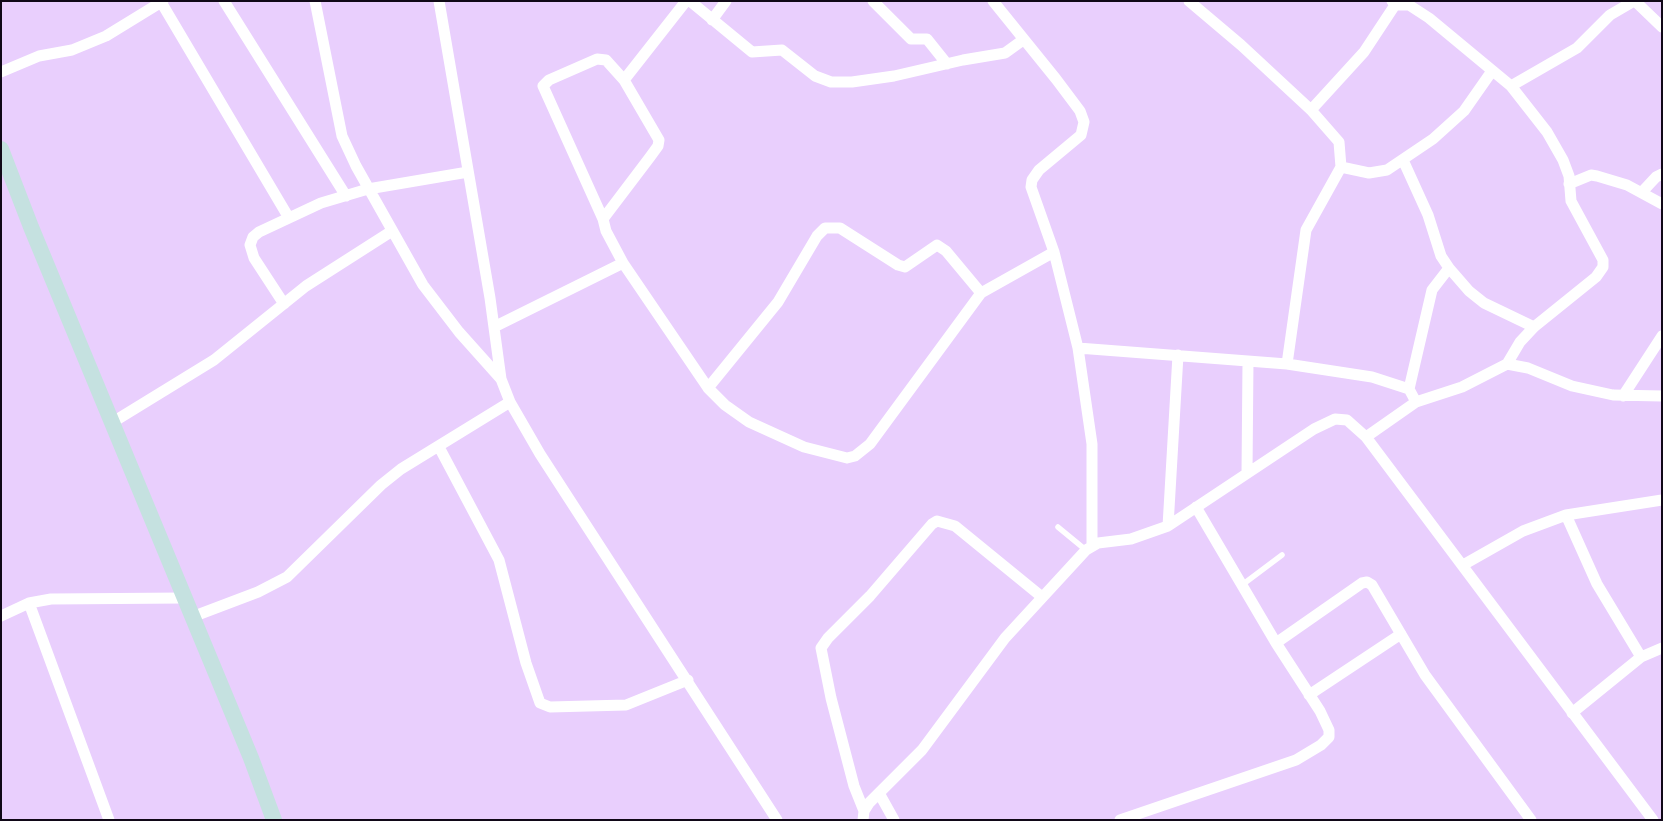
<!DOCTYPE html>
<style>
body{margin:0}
#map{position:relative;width:1663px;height:821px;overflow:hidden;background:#e9cffd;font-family:Poppins,sans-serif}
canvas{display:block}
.frame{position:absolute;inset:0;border:2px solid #100817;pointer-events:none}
</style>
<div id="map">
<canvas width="1663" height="821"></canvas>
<div class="frame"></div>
</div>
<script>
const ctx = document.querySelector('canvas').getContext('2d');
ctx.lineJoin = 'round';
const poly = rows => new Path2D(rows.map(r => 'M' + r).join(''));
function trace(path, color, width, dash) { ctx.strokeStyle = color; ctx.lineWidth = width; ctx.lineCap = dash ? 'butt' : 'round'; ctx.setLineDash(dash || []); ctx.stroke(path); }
trace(poly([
 [1058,527,1086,550],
 [1242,585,1282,555]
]), '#fff', 5.5);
trace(poly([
 [224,1,346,196],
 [315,1,342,136,356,166,423,285,459,332,501,379],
 [439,1,490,298,501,379,510,402,540,454,777,820],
 [686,1,624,80,659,140,658,146,650,157,603,219,606,231,623,263,708,388,725,405,749,422,804,447,847,458,855,456,870,444,981,293,1054,252],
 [690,1,752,52,782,50,815,76,831,82,852,82,894,76,963,60,1005,53,1023,40],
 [873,1,911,39,927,39,947,64],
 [993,1,1056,79,1080,111,1084,122,1081,135,1039,170,1032,180,1031,187,1054,252,1078,348,1092,444,1092,546],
 [1189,1,1241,45,1311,110,1364,52,1395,5,1392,1],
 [1635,1,1662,27],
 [161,2,289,218],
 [1395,5,1409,5,1429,18,1511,86,1547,132,1563,160,1569,176,1571,201,1603,260,1603,267,1596,277,1534,327,1520,342,1507,364],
 [712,20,726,1],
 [1,72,39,56,72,50,106,36,163,1],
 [1511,86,1577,48,1610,15,1634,1],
 [1311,110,1339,142,1341,167,1306,230,1287,364,1372,377,1409,389,1416,402],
 [1403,160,1428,215,1441,256,1449,268,1469,291,1484,303,1534,327],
 [1341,167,1369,173,1387,170,1433,139,1464,111,1492,71],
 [1569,184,1591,175,1597,176,1627,185,1662,204],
 [1642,192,1656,177,1662,174],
 [603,219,543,86,549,80,597,59,606,60,624,80],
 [284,304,254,258,250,245,253,237,259,232,321,203,368,189,468,172],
 [494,327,623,263],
 [1078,348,1287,364],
 [708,388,778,302,817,236,825,228,840,228,898,265,905,267,937,245,946,251,981,293],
 [1409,389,1432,290,1449,268],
 [1623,396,1662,336],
 [113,422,214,360,306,286,392,231],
 [1366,437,1416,402,1462,387,1507,364,1528,368,1572,386,1613,395,1662,396],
 [439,447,499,560,526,663,540,703,550,707,626,705,688,680],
 [1247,473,1248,361],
 [1566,515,1597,584,1641,657],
 [1168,526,1178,355],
 [1463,565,1523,531,1566,515,1662,500],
 [29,603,109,820],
 [1,616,29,603,51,599,184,598],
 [192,617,258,592,287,577,381,485,401,469,510,402],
 [1276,643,1362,583,1367,582,1372,585,1425,675,1531,820],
 [1309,695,1401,634],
 [1572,713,1641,657,1662,648],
 [879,793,894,820],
 [864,811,854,786,831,698,821,648,828,638,870,596,932,524,937,521,955,526,1042,597],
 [863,820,864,811,869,803,922,750,1005,638,1086,550,1098,543,1131,539,1168,526,1314,429,1335,419,1347,420,1366,437,1653,820],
 [1120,820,1296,760,1321,745,1329,737,1329,730,1320,711,1276,643,1196,507]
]), '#fff', 11);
trace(poly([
 [1,149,31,227,251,758,274,820]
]), '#c5e1e0', 16);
</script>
